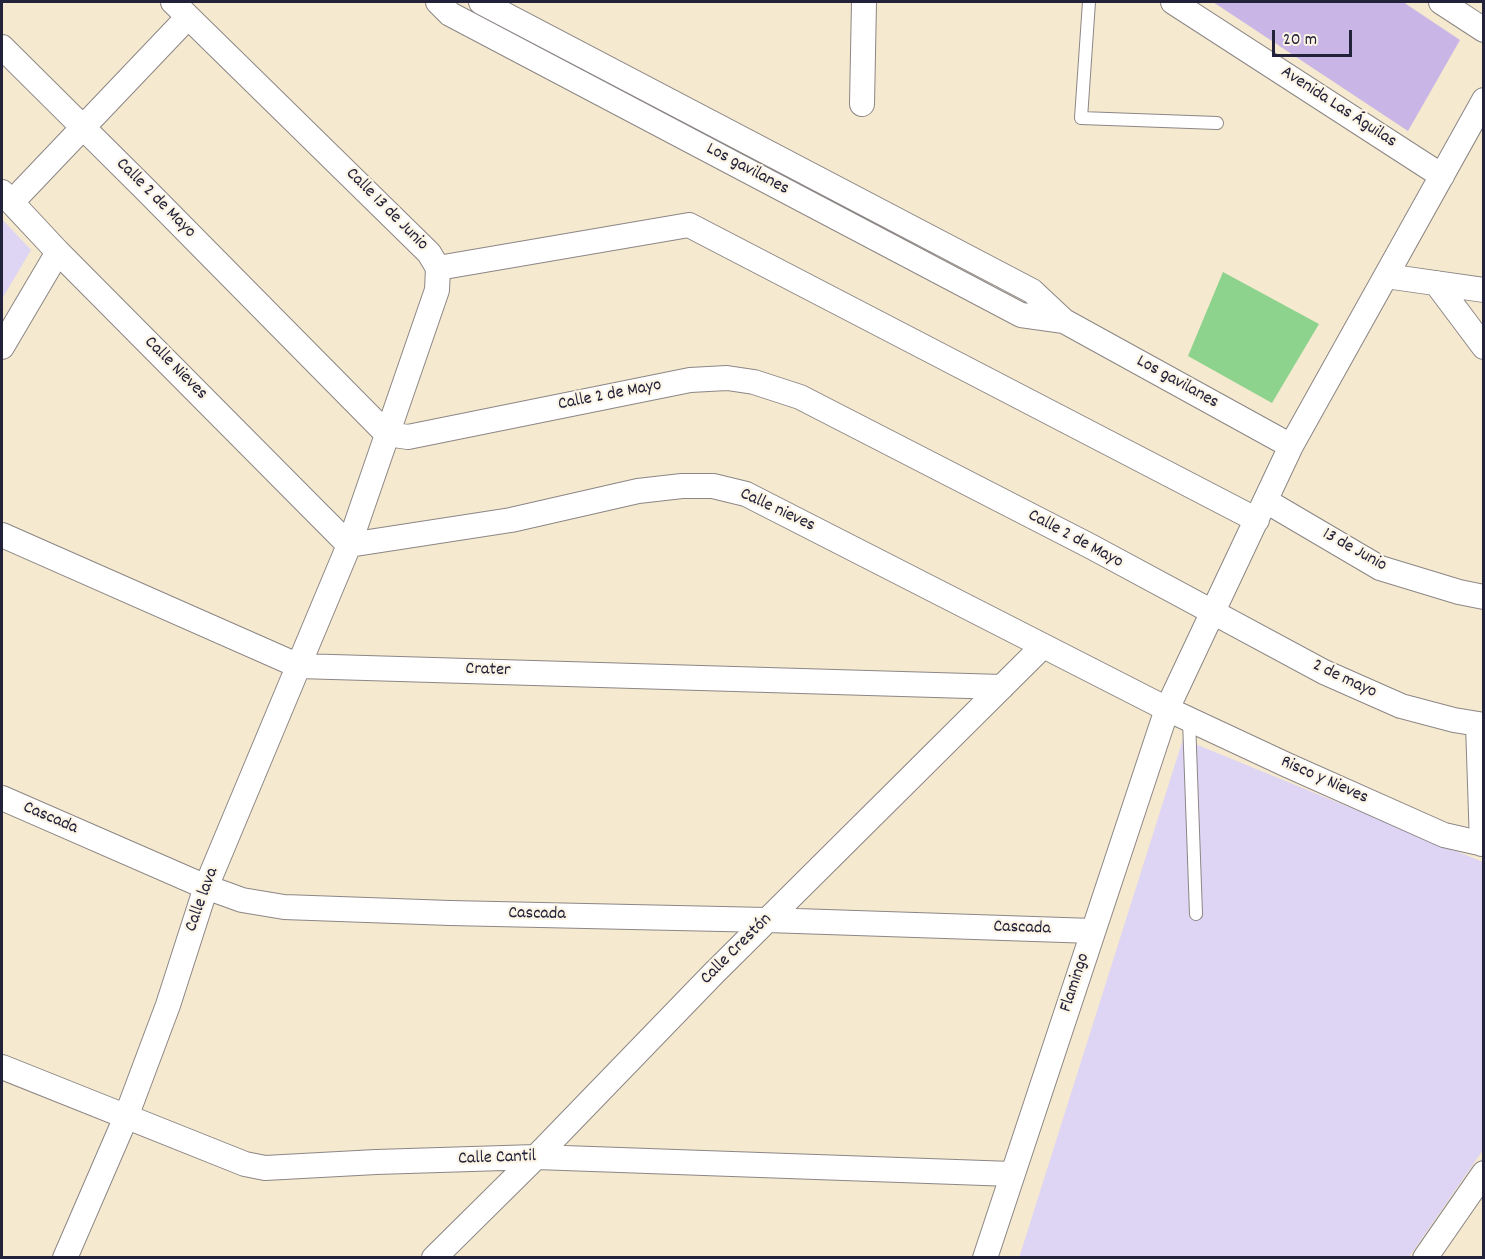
<!DOCTYPE html>
<meta charset="utf-8">
<style>
body{margin:0}
#map{position:relative;width:1485px;height:1259px;overflow:hidden;background:#f5e9cf;font-family:Dekko,sans-serif}
canvas{display:block}
.frame{position:absolute;inset:0;border:3px solid #22223b;pointer-events:none}
.scale{position:absolute;left:1272px;top:30px;width:80px;height:27px;box-sizing:border-box;border:3px solid #22223b;border-top:0;padding-left:8px;font-size:18px;line-height:21px;white-space:nowrap;color:#22223b;-webkit-text-stroke:4px #fcf5e5;paint-order:stroke}
</style>
<div id="map">
<canvas width="1485" height="1259"></canvas>
<div class="frame"></div>
<div class="scale">20 m</div>
</div>
<script>
const ctx = document.querySelector('canvas').getContext('2d');
ctx.lineJoin = 'round';
function paint(path, color) { ctx.fillStyle = color; ctx.fill(path, 'evenodd'); }
const poly = rows => new Path2D(rows.map(r => 'M' + r).join(''));
function trace(path, color, width, dash) { ctx.strokeStyle = color; ctx.lineWidth = width; ctx.lineCap = dash ? 'butt' : 'round'; ctx.setLineDash(dash || []); ctx.stroke(path); }
function write(font, color, halo, rows, align = 'center') {
  ctx.font = font + ' Dekko,sans-serif'; ctx.lineWidth = 4.5; ctx.setLineDash([]); ctx.textBaseline = 'middle'; ctx.strokeStyle = halo; ctx.fillStyle = color; for (const [text, x, y, turn = 0] of rows) {
    ctx.save(); ctx.translate(x, y); ctx.rotate((+turn || 0) * Math.PI / 180); ctx.textAlign = isNaN(turn) ? turn : align; if (halo) ctx.strokeText(text, 0, 0); ctx.fillText(text, 0, 0); ctx.restore();
  }
}
paint(poly([
 [2,219,31,250,2,299],
 [1183,739,1483,862,1483,1150,1409,1257,1019,1258]
]), '#ded5f5');
paint(poly([
 [1223,272,1319,324,1272,403,1188,356]
]), '#8dd38e');
paint(poly([
 [1213,2,1403,2,1460,40,1408,131]
]), '#c9b5e6');
const lane = poly([
 [1089,2,1081,118,1217,123],
 [1189,720,1196,914]
]);
const street = poly([
 [438,2,450,14,1021,315,1064,321],
 [481,2,1032,291,1064,321,1291,446],
 [1173,2,1442,176],
 [1441,2,1484,30],
 [2,47,144,188,387,434,408,437,690,380,727,378,754,382,800,397,1090,546,1324,672,1401,706,1454,720,1484,725],
 [862,104,864,2],
 [2,192,58,252,349,545],
 [12,202,188,17],
 [438,268,689,225,1257,520],
 [1386,276,1484,290],
 [1436,283,1484,347],
 [2,347,58,252],
 [1266,501,1380,568,1459,592,1484,597],
 [2,535,299,666,1002,687],
 [349,545,511,520,638,491,682,486,713,486,746,494,1167,709,1287,765,1444,835,1484,844],
 [1478,724,1482,844],
 [2,798,206,887,242,900,284,907,450,913,767,920,1093,931],
 [2,1067,245,1164,265,1168,376,1162,536,1157,1012,1174],
 [65,1258,126,1117,168,1005,206,887,349,545,437,290,438,268,429,253,173,2],
 [434,1258,536,1157,713,974,1043,646],
 [985,1258,1167,709,1291,446,1484,100],
 [1425,1258,1484,1173]
]);
trace(lane, '#8c8685', 14);
trace(street, '#8c8685', 26);
trace(lane, '#fff', 12);
trace(street, '#fff', 24);
write('18px', '#22223b', '#fcf5e5', [
 ["Avenida Las Águilas",1338,108,33],
 ["Los gavilanes",747,170,28],
 ["Calle 2 de Mayo",155,199,45],
 ["Calle 13 de Junio",386,210,45],
 ["Calle Nieves",175,369,45],
 ["Los gavilanes",1177,383,29],
 ["Calle 2 de Mayo",610,396,-11],
 ["Calle nieves",777,511,25],
 ["Calle 2 de Mayo",1075,540,28],
 ["13 de Junio",1354,551,29],
 ["Crater",488,671,2],
 ["2 de mayo",1344,680,25],
 ["Risco y Nieves",1324,781,24],
 ["Cascada",50,819,23],
 ["Calle lava",203,900,-70],
 ["Cascada",537,915,1],
 ["Cascada",1022,929,2],
 ["Calle Crestón",737,950,-45],
 ["Flamingo",1076,983,-72],
 ["Calle Cantil",497,1159,-2]
]);
</script>
